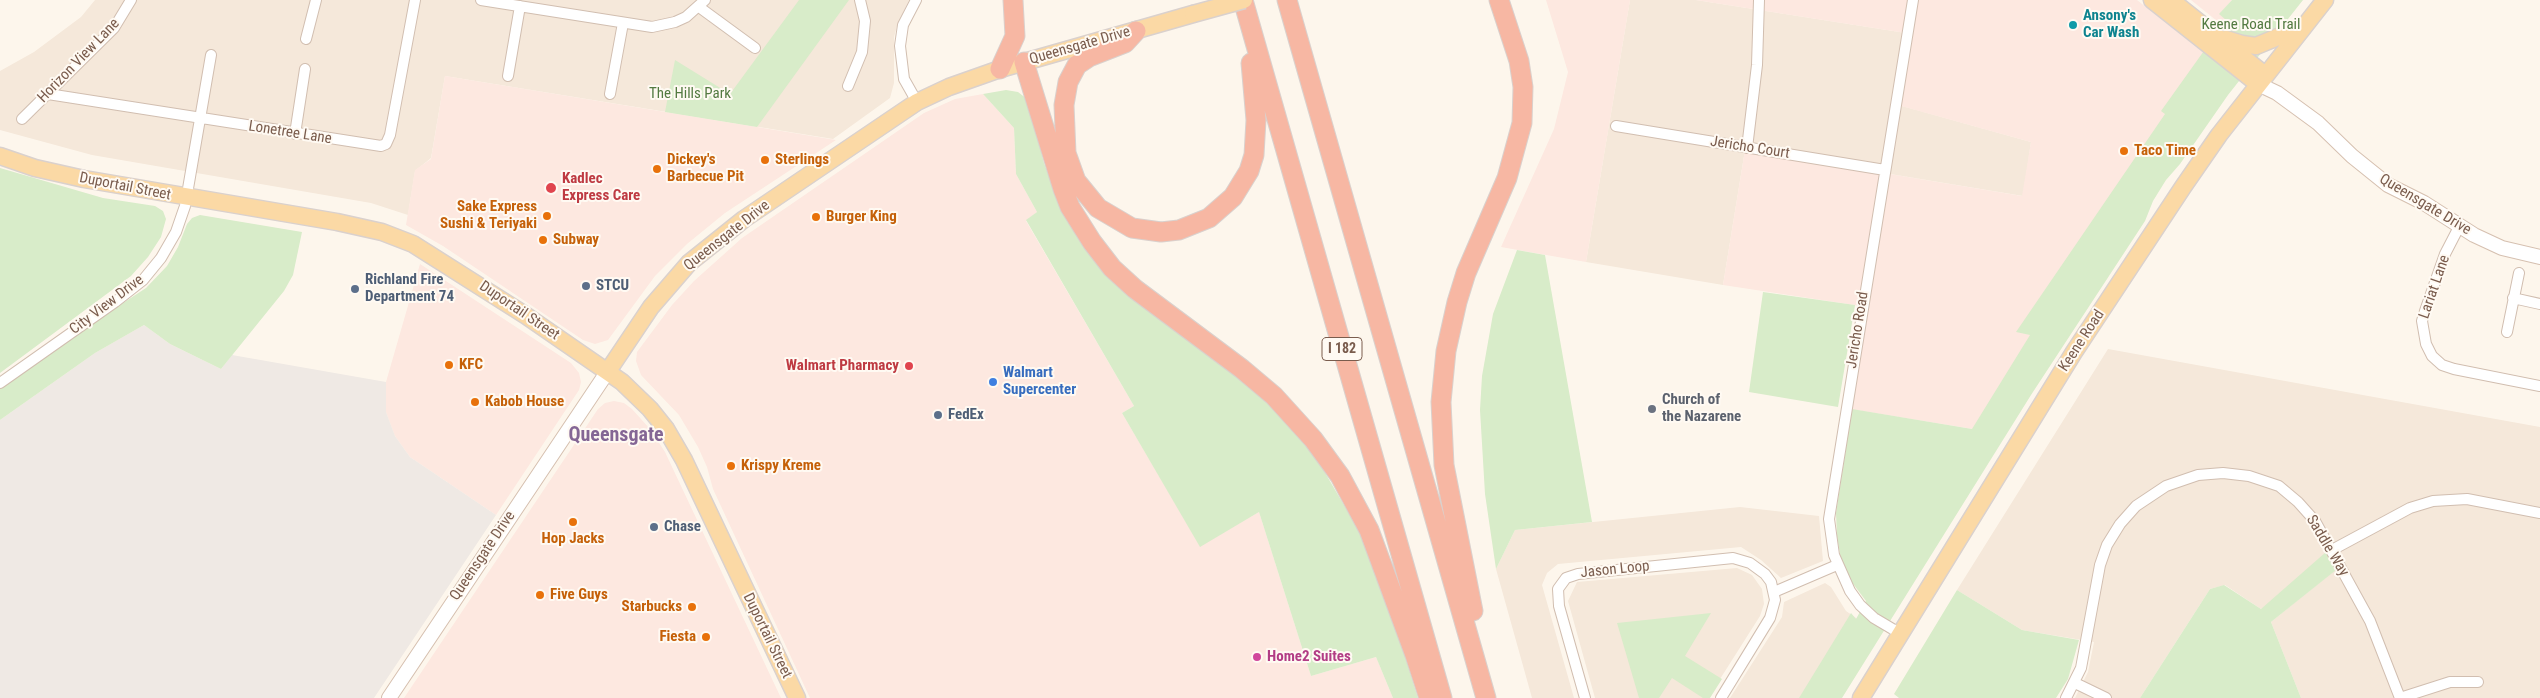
<!DOCTYPE html>
<style>
body{margin:0}
canvas{display:block;background:#fdf6ec}
</style>
<canvas width="2540" height="698"></canvas>
<script>
const ctx = document.querySelector('canvas').getContext('2d');
ctx.lineJoin = 'round';
function paint(path, color) { ctx.fillStyle = color; ctx.fill(path, 'evenodd'); }
const poly = rows => new Path2D(rows.map(r => 'M' + r).join(''));
function trace(path, color, width, dash) { ctx.strokeStyle = color; ctx.lineWidth = width; ctx.lineCap = dash ? 'butt' : 'round'; ctx.setLineDash(dash || []); ctx.stroke(path); }
function write(font, color, halo, rows, align = 'center') {
  ctx.font = font + ' "Roboto Condensed",sans-serif'; ctx.lineWidth = 4; ctx.setLineDash([]); ctx.textBaseline = 'middle'; ctx.strokeStyle = halo; ctx.fillStyle = color; for (const [text, x, y, turn = 0] of rows) {
    ctx.save(); ctx.translate(x, y); ctx.rotate((+turn || 0) * Math.PI / 180); ctx.textAlign = isNaN(turn) ? turn : align; if (halo) ctx.strokeText(text, 0, 0); ctx.fillText(text, 0, 0); ctx.restore();
  }
}
paint(poly([
 [95,0,909,0,898,22,894,37,894,83,890,98,833,139,445,76,431,158,415,171,408,215,371,203,92,155,0,130,0,71,34,52,81,17],
 [1630,0,1696,0,1906,33,1895,104,2031,142,2023,196,1745,150,1723,285,1586,262],
 [2108,349,2540,427,2540,698,2301,698,2271,622,2335,570,2261,609,2225,585,2210,589,2140,698,2075,698,2088,672,2094,642,2022,630,1957,590],
 [1740,507,1819,516,1823,561,1781,578,1761,560,1741,547,1558,564,1547,573,1542,585,1574,698,1532,698,1496,569,1515,530],
 [1737,568,1752,575,1762,589,1764,604,1760,616,1708,698,1595,698,1568,601,1577,582],
 [1825,583,1831,587,1846,611,1865,624,1817,698,1730,698,1782,617,1784,602]
]), '#f5e8da');
paint(poly([
 [1546,0,1630,0,1586,262,1501,247,1554,129,1568,72],
 [1696,0,2137,0,2224,69,1985,431,1844,408,1861,306,1723,285,1745,150,2022,196,2031,142,1894,104,1906,33],
 [2191,0,2232,0,2220,14,2227,19,2222,25],
 [445,76,757,127,836,140,725,213,687,244,655,276,608,340,595,344,583,340,443,246,406,225,415,170,431,159],
 [983,94,1014,128,1016,174,1037,212,1026,221,1134,406,1122,413,1200,546,1259,512,1311,676,1376,657,1393,698,810,698,713,489,707,467,698,447,679,415,641,375,636,361,637,352,672,305,694,281,742,238,924,113,955,99],
 [420,264,571,363,579,373,581,382,579,390,496,515,410,457,395,436,386,412,386,382],
 [614,401,624,403,632,409,650,429,665,452,781,698,404,698,598,409,605,403]
]), '#fde8e0');
paint(poly([
 [144,325,170,344,221,369,232,355,386,382,386,412,395,436,410,457,496,515,374,698,0,698,0,420,95,353]
]), '#efe9e4');
paint(poly([
 [799,0,849,0,757,127,665,112,675,60,730,94],
 [2232,0,2303,0,2228,95,2180,164,2166,180,2153,201,2145,221,2031,395,1842,698,1799,698,1851,613,1856,619,1866,601,1848,577,1841,560,1837,536,1836,513,1852,409,1972,429,2030,335,2016,332,2165,114,2161,111,2226,20,2219,14],
 [1006,90,1018,92,1027,99,1044,163,1060,207,1085,248,1144,307,1239,377,1276,409,1307,442,1358,529,1384,590,1418,698,1393,698,1376,657,1311,676,1259,512,1200,547,1122,413,1134,406,1026,220,1037,212,1016,174,1014,128,983,94],
 [0,168,103,198,155,206,163,211,166,219,161,237,148,257,131,276,0,373],
 [200,215,302,232,293,275,284,291,221,369,170,344,144,325,95,353,0,420,0,389,68,339,146,288,167,266,178,247,187,224,192,218],
 [1517,250,1545,255,1592,522,1515,530,1496,569,1485,494,1480,410,1482,376,1493,314],
 [1763,292,1855,305,1838,407,1749,392],
 [2326,552,2336,570,2271,622,2301,698,2140,698,2210,589,2224,585,2261,609],
 [1957,590,2022,630,2079,640,2068,679,2056,698,1899,698,1894,694],
 [1711,613,1685,656,1722,679,1710,698,1703,698,1672,678,1659,698,1639,698,1617,623]
]), '#d8ecc9');
const street = poly([
 [481,0,652,27,675,22,686,17,705,0],
 [916,0,903,25,900,46,904,79,917,102],
 [699,7,755,48],
 [306,39,316,0],
 [508,76,520,6],
 [848,86,862,52,865,21,860,0],
 [48,94,381,146,386,144,390,135,415,0],
 [610,94,623,23],
 [22,119,114,28,131,0],
 [1616,126,1885,170],
 [295,134,305,69],
 [1747,148,1757,65,1759,0],
 [2460,225,2445,254,2425,311,2422,321,2426,344,2432,356,2442,365,2454,369,2540,386],
 [2513,298,2540,304],
 [2507,332,2519,273],
 [0,383,115,302,143,280,161,258,176,232,185,206,211,55],
 [2332,550,2410,508,2433,501,2467,499,2540,513],
 [1774,592,1837,565],
 [1901,634,1874,618,1860,605,1850,591,1834,555,1829,519,1913,0],
 [2075,683,2106,698],
 [1585,698,1559,606,1558,589,1566,578,1578,574,1733,558,1750,563,1765,574,1771,582,1775,600,1770,618,1721,698],
 [2066,698,2081,668,2100,565,2107,545,2120,524,2136,506,2166,486,2198,475,2223,473,2249,476,2279,486,2298,502,2315,521,2370,621,2400,698],
 [2400,698,2450,682,2478,682]
]);
const secondary = poly([
 [2258,84,2277,93,2318,123,2352,156,2388,185,2424,203,2474,235,2502,248,2540,257],
 [389,698,608,371]
]);
const primary = poly([
 [2152,0,2258,84],
 [2171,0,2265,75],
 [2226,39,2242,44,2256,46,2302,27],
 [0,156,35,168,84,179,337,222,382,232,413,244,525,315,622,382,650,409,666,429,684,460,797,698],
 [608,371,651,307,689,263,744,219,917,102,949,87,1000,69,1193,14],
 [1861,698,2074,352,2183,187,2219,135,2325,0]
]);
const highway = poly([
 [1243,0,1442,698],
 [1287,0,1486,698],
 [1136,31,1125,43,1089,57,1077,65,1068,82,1064,105,1066,153,1076,181,1098,208,1132,228,1161,232,1179,230,1209,218,1233,197,1249,171,1254,155,1256,120,1251,63],
 [1024,62,1063,189,1070,207,1092,242,1112,268,1135,289,1242,369,1274,396,1313,439,1340,476,1369,530,1415,655,1429,698],
 [1000,69,1015,36,1013,0],
 [1473,611,1444,465,1441,402,1446,351,1457,302,1466,273,1507,178,1522,123,1523,87,1519,61,1499,0]
]);
trace(street, '#d1beb0', 12);
trace(secondary, '#d6c0b0', 16);
trace(primary, '#dad1cd', 19);
trace(highway, '#dad1cd', 21);
trace(street, '#fff', 10);
trace(secondary, '#fff', 14);
trace(primary, '#fbd9a5', 16);
trace(highway, '#f7b7a3', 19);
const primaryBridge = poly([
 [1193,14,1244,0]
]);
trace(primaryBridge, '#dad1cd', 19, []);
trace(primaryBridge, '#fbd9a5', 16);
for (const [x, y, r, color] of [
 [2073,25,5,"#0f9aa8"],
 [2124,151,5,"#e8710a"],
 [765,160,5,"#e8710a"],
 [657,169,5,"#e8710a"],
 [551,188,6,"#e0444e"],
 [547,216,5,"#e8710a"],
 [816,217,5,"#e8710a"],
 [543,240,5,"#e8710a"],
 [586,286,5,"#5c6f8a"],
 [355,289,5,"#5c6f8a"],
 [449,365,5,"#e8710a"],
 [909,366,5,"#e0444e"],
 [993,382,5,"#3f7fe0"],
 [475,402,5,"#e8710a"],
 [1652,409,5,"#6b7280"],
 [938,415,5,"#5c6f8a"],
 [731,466,5,"#e8710a"],
 [573,522,5,"#e8710a"],
 [654,527,5,"#5c6f8a"],
 [540,595,5,"#e8710a"],
 [692,607,5,"#e8710a"],
 [706,637,5,"#e8710a"],
 [1257,657,5,"#d1479c"]
]) { const dot = new Path2D(); dot.arc(x, y, r, 0, 2 * Math.PI); ctx.fillStyle = color; ctx.fill(dot); trace(dot, '#fffaf3', 2); }
for (const [x, y, w] of [
 [1342,349,40]
]) { const box = new Path2D(); box.roundRect(x - w / 2, y - 11.5, w, 23, 4); ctx.fillStyle = '#fffaf3'; ctx.fill(box); trace(box, '#7a5c4d', 1); }
write('bold 14px', '#7a5c4d', null, [
 ["I 182",1342,349]
]);
write('bold 15px', '#0d838f', '#fffaf3', [
 ["Ansony's",2083,16],
 ["Car Wash",2083,33]
], 'left');
write('15px', '#537a41', '#fffaf3', [
 ["Keene Road Trail",2251,25],
 ["The Hills Park",690,94]
]);
write('15px', '#7a5c4d', '#fffaf3', [
 ["Queensgate Drive",1080,46,-16],
 ["Horizon View Lane",79,61,-46],
 ["Lonetree Lane",290,133,9],
 ["Jericho Court",1750,148,9],
 ["Duportail Street",125,187,11],
 ["Queensgate Drive",2425,205,31],
 ["Queensgate Drive",727,236,-38],
 ["Lariat Lane",2435,287,-71],
 ["City View Drive",107,305,-37],
 ["Duportail Street",519,311,34],
 ["Jericho Road",1858,330,-81],
 ["Keene Road",2082,341,-57],
 ["Saddle Way",2327,546,59],
 ["Queensgate Drive",483,556,-56],
 ["Jason Loop",1615,570,-6],
 ["Duportail Street",767,636,64]
]);
write('bold 15px', '#c56008', '#fffaf3', [
 ["Taco Time",2134,151],
 ["Dickey's",667,160],
 ["Barbecue Pit",667,177],
 ["Sterlings",775,160],
 ["Sake Express",537,207,"right"],
 ["Sushi & Teriyaki",537,224,"right"],
 ["Burger King",826,217],
 ["Subway",553,240],
 ["KFC",459,365],
 ["Kabob House",485,402],
 ["Krispy Kreme",741,466],
 ["Hop Jacks",573,539,"center"],
 ["Five Guys",550,595],
 ["Starbucks",682,607,"right"],
 ["Fiesta",696,637,"right"]
], 'left');
write('bold 15px', '#be3a42', '#fffaf3', [
 ["Kadlec",562,179],
 ["Express Care",562,196],
 ["Walmart Pharmacy",899,366,"right"]
], 'left');
write('bold 15px', '#4e5e75', '#fffaf3', [
 ["Richland Fire",365,280],
 ["Department 74",365,297],
 ["STCU",596,286],
 ["FedEx",948,415],
 ["Chase",664,527]
], 'left');
write('bold 15px', '#366cbe', '#fffaf3', [
 ["Walmart",1003,373],
 ["Supercenter",1003,390]
], 'left');
write('bold 15px', '#5b616d', '#fffaf3', [
 ["Church of",1662,400],
 ["the Nazarene",1662,417]
], 'left');
write('bold 15px', '#b23c85', '#fffaf3', [
 ["Home2 Suites",1267,657]
], 'left');
write('bold 20px', '#846695', '#fffaf3', [
 ["Queensgate",616,436]
]);
</script>
